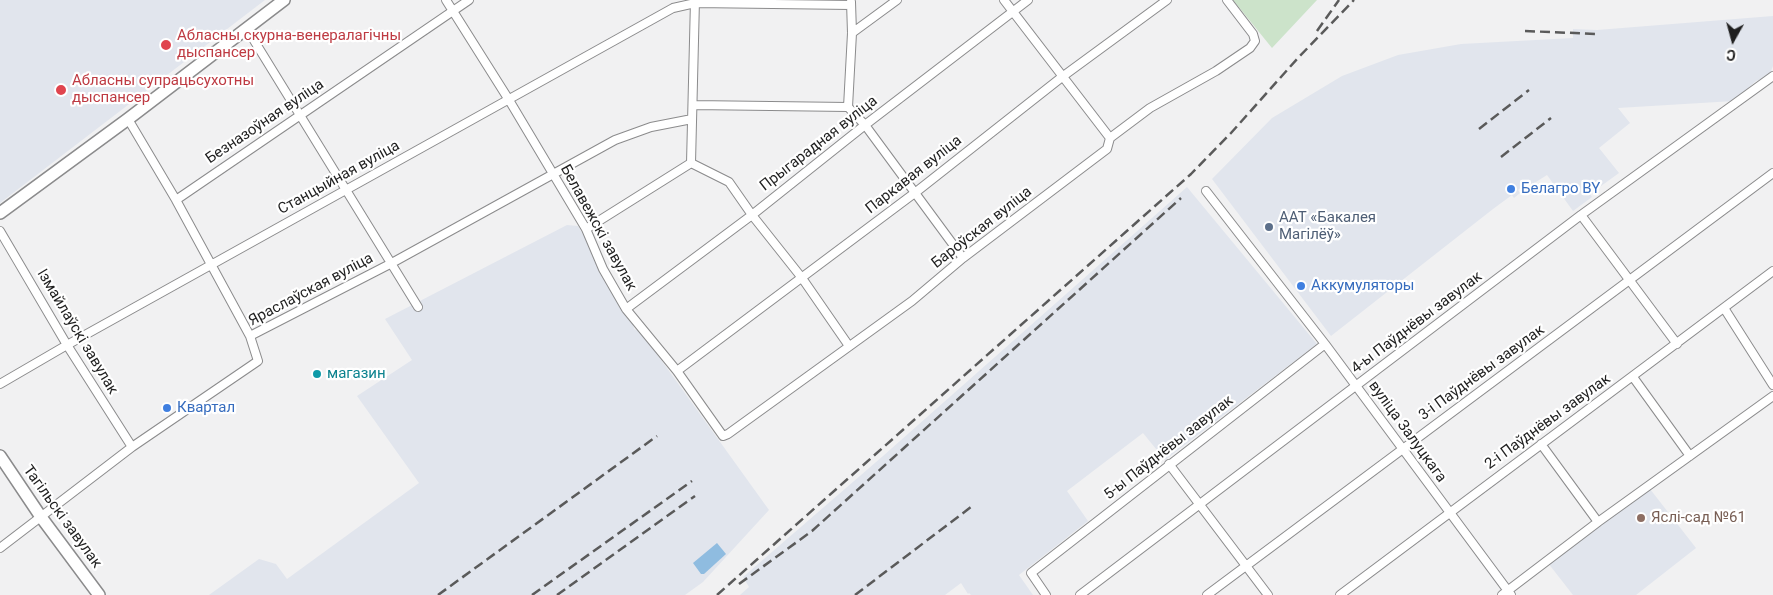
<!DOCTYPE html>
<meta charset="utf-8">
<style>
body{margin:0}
#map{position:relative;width:1773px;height:595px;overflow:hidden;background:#f1f1f2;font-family:Roboto,sans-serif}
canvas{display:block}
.north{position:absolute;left:1708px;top:15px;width:50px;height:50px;-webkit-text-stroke:4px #fff;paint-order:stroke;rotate:187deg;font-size:14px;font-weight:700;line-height:20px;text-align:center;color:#1f1f1f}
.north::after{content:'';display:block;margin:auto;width:18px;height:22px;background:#1f1f1f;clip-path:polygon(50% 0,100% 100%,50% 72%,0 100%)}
</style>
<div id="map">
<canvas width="1773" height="595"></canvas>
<div class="north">С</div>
</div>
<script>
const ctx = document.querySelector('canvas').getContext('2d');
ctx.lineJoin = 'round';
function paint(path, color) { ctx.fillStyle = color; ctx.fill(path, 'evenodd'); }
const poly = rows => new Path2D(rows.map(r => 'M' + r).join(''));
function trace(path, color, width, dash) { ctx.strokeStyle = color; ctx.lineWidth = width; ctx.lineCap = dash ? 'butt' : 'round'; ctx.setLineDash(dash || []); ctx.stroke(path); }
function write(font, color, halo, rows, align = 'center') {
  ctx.font = font + ' Roboto,sans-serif'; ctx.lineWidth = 4.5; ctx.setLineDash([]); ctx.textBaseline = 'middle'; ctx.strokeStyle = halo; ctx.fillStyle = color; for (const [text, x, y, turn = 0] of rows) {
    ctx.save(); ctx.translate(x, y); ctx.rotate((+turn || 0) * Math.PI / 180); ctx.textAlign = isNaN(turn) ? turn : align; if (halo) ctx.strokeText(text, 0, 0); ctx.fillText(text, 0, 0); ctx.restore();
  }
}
paint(poly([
 [0,0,265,0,0,203],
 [1773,16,1773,66,1769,76,1756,81,1734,101,1618,108,1630,123,1599,148,1619,173,1590,194,1592,197,1573,211,1547,175,1528,187,1525,184,1518,190,1520,193,1514,198,1512,195,1493,209,1331,336,1212,179,1272,118,1342,76,1398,55,1461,44,1573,38,1573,29,1597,30],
 [1187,187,1317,344,1165,460,1143,433,1067,491,1088,521,1019,575,1033,595,971,595,969,593,968,594,961,583,945,595,740,595,749,587,743,577,883,456],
 [567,225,578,226,632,313,634,329,641,332,769,510,703,582,685,595,209,595,259,559,276,564,287,579,419,483,357,396,412,360,385,319],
 [1650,489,1696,548,1636,595,1573,595,1548,563]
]), '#e1e5ed');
paint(poly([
 [1233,0,1317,0,1272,48]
]), '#cce3ca');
paint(poly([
 [717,543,726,554,704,574,701,574,693,563]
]), '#8fbce0');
const minor = poly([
 [446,0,509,100,586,229,603,269,626,309,677,371,723,436,728,434,912,301,963,258,1107,149,1110,138,1150,108,1216,71,1250,48,1255,41,1253,34,1227,0],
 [1004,0,1110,138],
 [851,2,852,33,848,107,865,125,963,258],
 [247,29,418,307],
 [852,33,897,0],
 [693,105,848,107],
 [128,119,176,200,250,336],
 [691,163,729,182,752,215,802,278,849,346],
 [691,163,695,0],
 [1206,191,1325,344,1511,595],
 [176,200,469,0],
 [1581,215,1677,344],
 [586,229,691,163],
 [0,231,67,345,132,447],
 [1724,308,1773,385],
 [626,309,752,215,865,125,1028,0],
 [677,371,916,192,1062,77,1167,0],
 [1633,377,1690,456],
 [0,384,67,345,673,8,695,3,851,5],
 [1541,444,1598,522],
 [1169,464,1268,595],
 [0,548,132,447,258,361,250,336,390,264,615,140,651,127,692,119],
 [1046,595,1031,573,1325,344],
 [1080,595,1581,215,1773,76],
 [1207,595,1773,173],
 [1340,595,1773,271],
 [1502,595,1598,522,1773,396]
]);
const secondary = poly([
 [0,213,128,119,284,0],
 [0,456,41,517,99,595]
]);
trace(minor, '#8b8b8c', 10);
trace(secondary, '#8b8b8c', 14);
trace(minor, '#fff', 8);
trace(secondary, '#fff', 11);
trace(poly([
 [1317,31,1339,0],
 [1525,31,1597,34],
 [1479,129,1529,90],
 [1501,157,1551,118],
 [739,584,812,531,1181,198],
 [438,595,657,436],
 [532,595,692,481],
 [557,595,695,496],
 [717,595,1191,174,1231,133,1297,59,1354,0],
 [855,595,971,507]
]), '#5a5a5a', 2.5, [10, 5]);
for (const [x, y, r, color] of [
 [166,45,6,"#e0444e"],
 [61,90,6,"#e0444e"],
 [1511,189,5,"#3f7fe0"],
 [1269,227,5,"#5c6f8a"],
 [1301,286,5,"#3f7fe0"],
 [317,374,5,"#0f9aa8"],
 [167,408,5,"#3f7fe0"],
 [1641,518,5,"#8d6e63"]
]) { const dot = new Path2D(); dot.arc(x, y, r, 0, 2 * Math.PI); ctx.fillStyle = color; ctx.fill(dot); trace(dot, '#fff', 2); }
write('15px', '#be3a42', '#fff', [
 ["Абласны скурна-венералагічны",177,36],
 ["дыспансер",177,53],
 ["Абласны супрацьсухотны",72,81],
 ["дыспансер",72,98]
], 'left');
write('15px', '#1f1f1f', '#fff', [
 ["Безназоўная вуліца",265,122,-34],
 ["Прыгарадная вуліца",819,144,-38],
 ["Паркавая вуліца",914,175,-38],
 ["Станцыйная вуліца",339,178,-29],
 ["Белавежскі завулак",598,228,61],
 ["Бароўская вуліца",982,228,-38],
 ["Яраслаўская вуліца",311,290,-28],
 ["4-ы Паўднёвы завулак",1417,323,-37],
 ["Ізмайлаўскі завулак",77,332,59],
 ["3-і Паўднёвы завулак",1482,373,-36],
 ["2-і Паўднёвы завулак",1548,422,-36],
 ["вуліца Залуцкага",1407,432,54],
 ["5-ы Паўднёвы завулак",1169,448,-38],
 ["Тагільскі завулак",62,517,54]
]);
write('15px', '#366cbe', '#fff', [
 ["Белагро BY",1521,189],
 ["Аккумуляторы",1311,286],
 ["Квартал",177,408]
], 'left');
write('15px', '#4e5e75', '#fff', [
 ["ААТ «Бакалея",1279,218],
 ["Магілёў»",1279,235]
], 'left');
write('15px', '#0d838f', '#fff', [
 ["магазин",327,374]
], 'left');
write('15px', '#785e54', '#fff', [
 ["Яслі-сад №61",1651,518]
], 'left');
</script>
